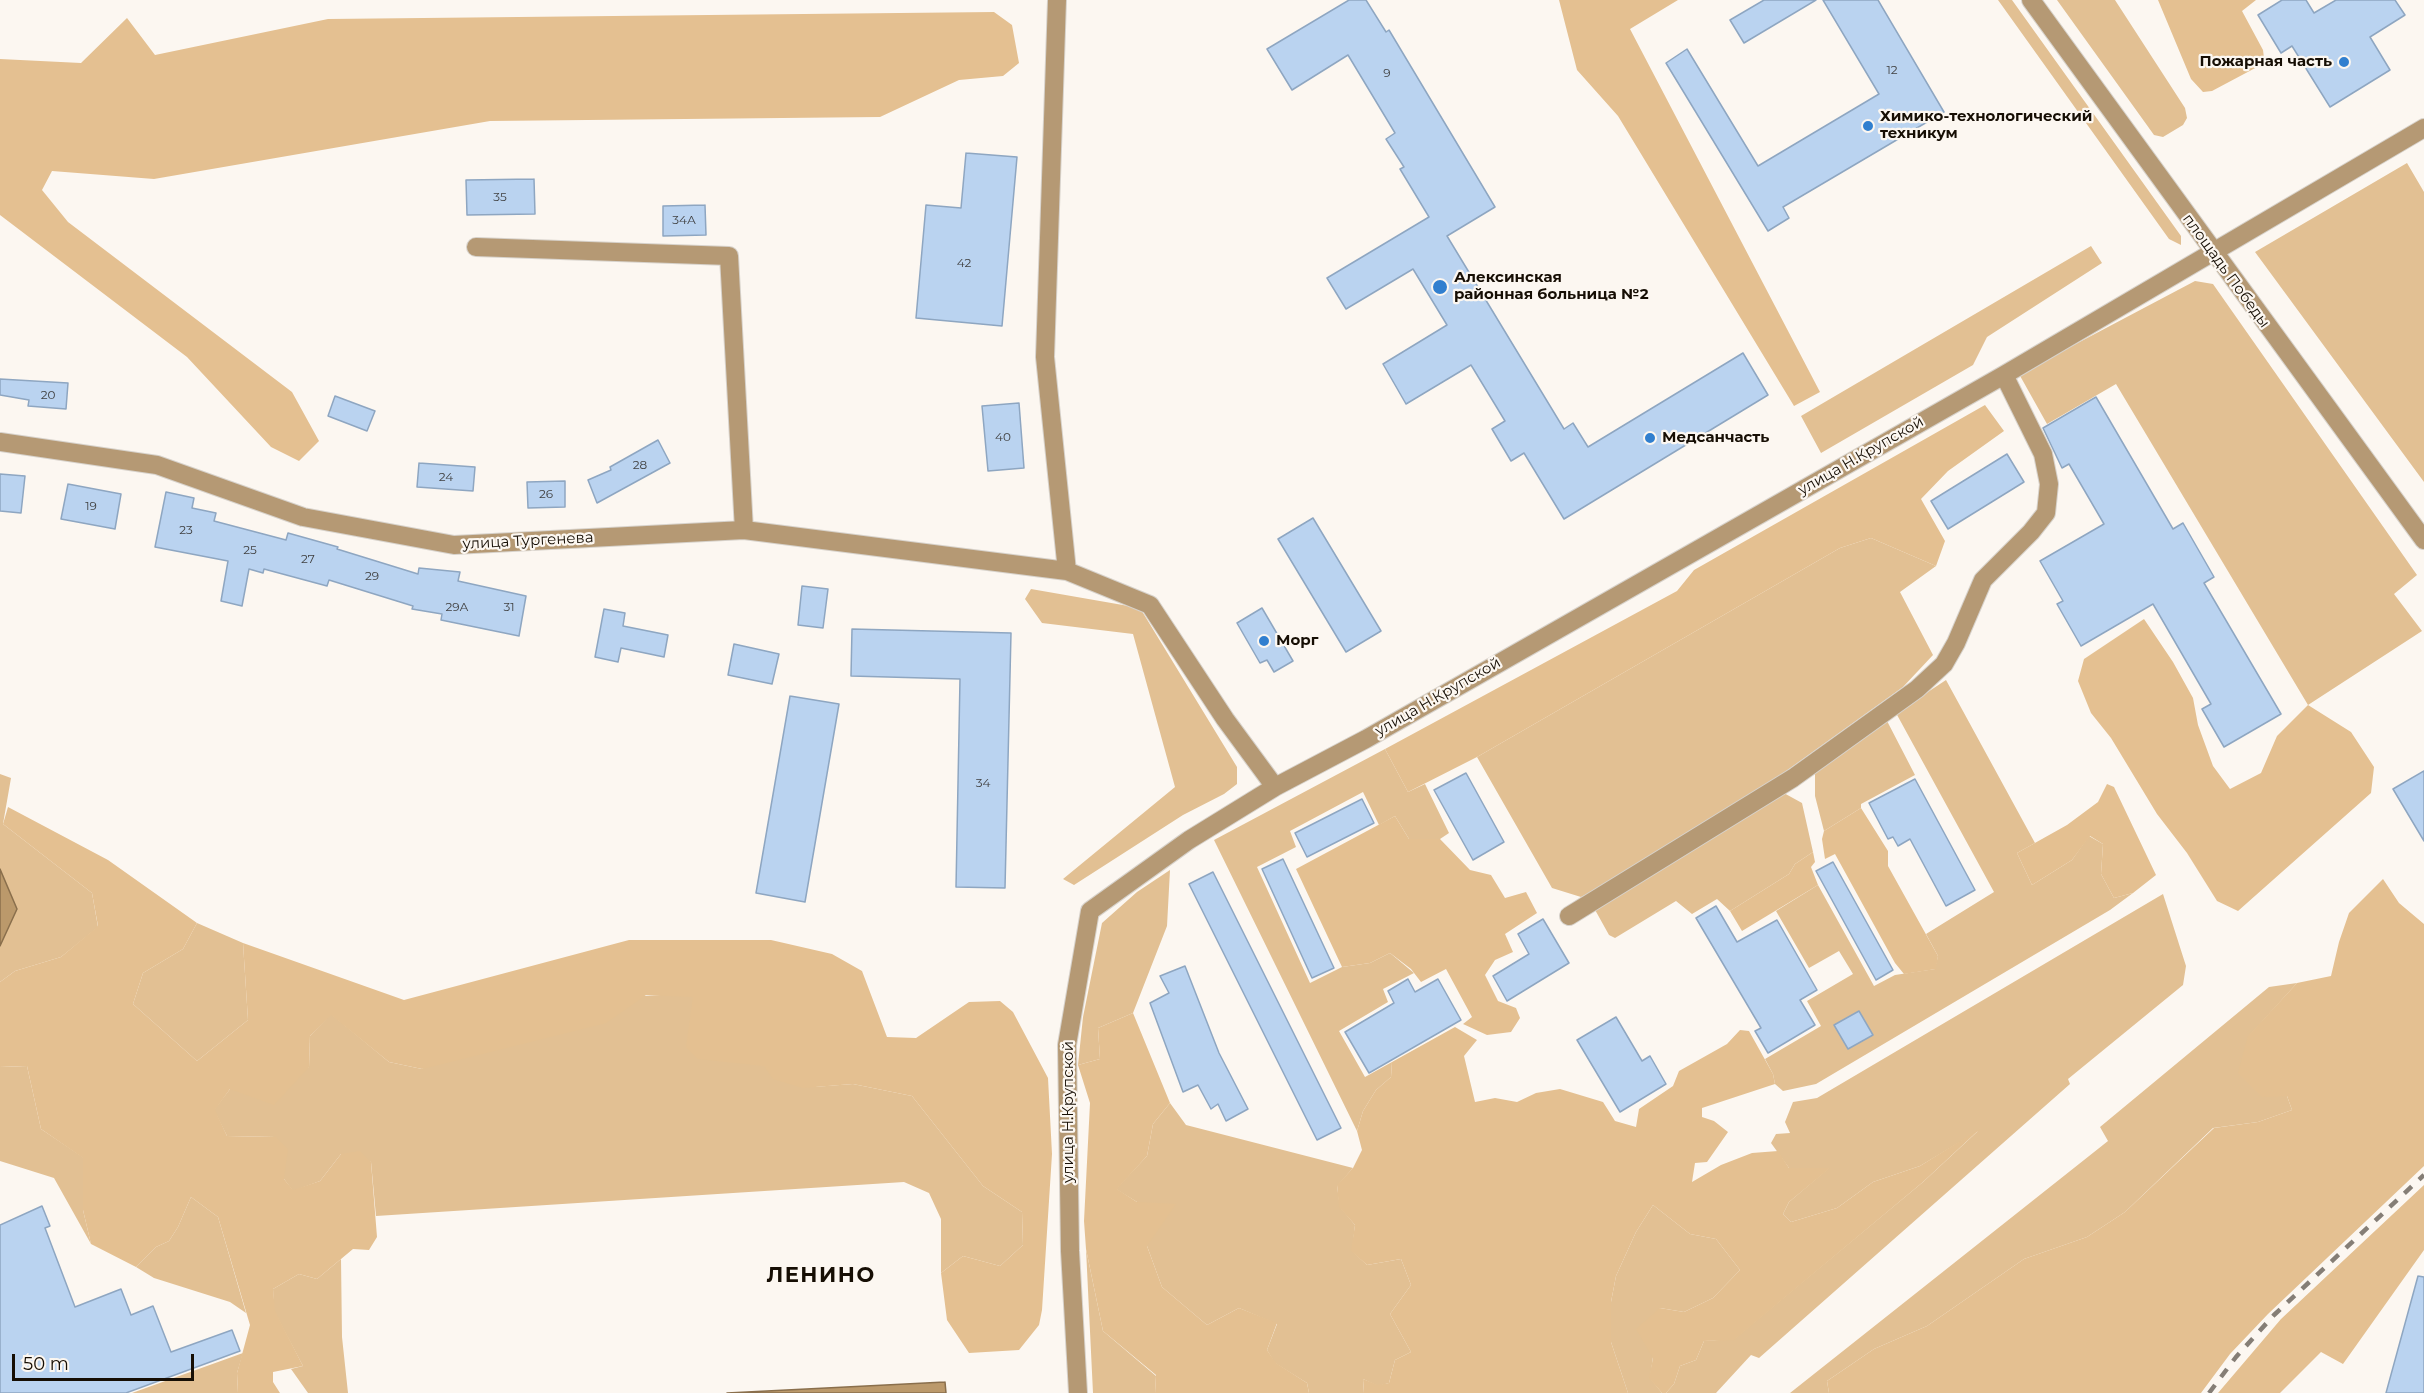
<!DOCTYPE html>
<meta charset="utf-8">
<style>
body{margin:0}
#map{position:relative;width:2424px;height:1393px;overflow:hidden;background:#fcf7f1;font-family:Montserrat,sans-serif}
canvas{display:block}
.scale{position:absolute;left:12px;top:1354px;width:182px;height:27px;box-sizing:border-box;border:3px solid #160e04;border-top:0;padding-left:8px;font-size:18px;line-height:21px;white-space:nowrap;color:#160e04;-webkit-text-stroke:4px #fcf7f1;paint-order:stroke}
</style>
<div id="map">
<canvas width="2424" height="1393"></canvas>
<div class="scale">50 m</div>
</div>
<script>
const ctx = document.querySelector('canvas').getContext('2d');
ctx.lineJoin = 'round';
function paint(path, color) { ctx.fillStyle = color; ctx.fill(path, 'evenodd'); }
const poly = rows => new Path2D(rows.map(r => 'M' + r).join(''));
function trace(path, color, width, dash) { ctx.strokeStyle = color; ctx.lineWidth = width; ctx.lineCap = dash ? 'butt' : 'round'; ctx.setLineDash(dash || []); ctx.stroke(path); }
function write(font, color, halo, rows, align = 'center') {
  ctx.font = font + ' Montserrat,sans-serif'; ctx.lineWidth = 4.5; ctx.setLineDash([]); ctx.textBaseline = 'middle'; ctx.strokeStyle = halo; ctx.fillStyle = color; for (const [text, x, y, turn = 0] of rows) {
    ctx.save(); ctx.translate(x, y); ctx.rotate((+turn || 0) * Math.PI / 180); ctx.textAlign = isNaN(turn) ? turn : align; if (halo) ctx.strokeText(text, 0, 0); ctx.fillText(text, 0, 0); ctx.restore();
  }
}
paint(poly([
 [1998,0,2012,0,2181,236,2181,245,2169,239],
 [2057,0,2115,0,2185,108,2187,118,2183,125,2163,137,2154,135],
 [2407,163,2424,192,2424,482,2255,252],
 [2091,246,2102,263,1987,337,1973,365,1821,453,1801,416],
 [2195,281,2213,284,2417,575,2394,594,2422,631,2308,705,2116,384,2047,424,2019,374],
 [1871,538,1936,566,1900,592,1933,655,1903,687,1782,774,1628,874,1581,897,1552,888,1477,757,1840,548],
 [1031,589,1140,608,1237,767,1237,784,1224,794,1183,815,1074,885,1063,879,1175,787,1133,634,1042,623,1025,599],
 [1946,680,2035,843,2017,853,2032,885,2072,860,2089,836,2103,844,2101,874,2114,898,2133,893,2110,910,1816,1084,1783,1091,1775,1084,1773,1074,1765,1059,1821,1026,1807,1001,1853,974,1839,951,1809,968,1776,911,1818,885,1874,986,1895,975,1935,969,1938,956,1926,934,1994,892,1896,713],
 [1886,719,1915,775,1861,804,1861,808,1824,831,1815,796,1815,770],
 [1385,749,1408,792,1425,784,1449,833,1440,839,1409,839,1395,816,1379,825,1363,792,1290,831,1296,847,1257,867,1310,983,1342,967,1370,963,1390,953,1414,973,1383,989,1388,1002,1339,1031,1365,1077,1392,1062,1391,1077,1376,1090,1363,1111,1357,1131,1214,840],
 [0,774,11,778,3,824,92,893,98,927,61,957,15,971,0,982,0,946,17,909,0,869],
 [1782,792,1802,803,1813,852,1795,864,1789,874,1730,911,1717,899,1692,914,1676,901,1615,938,1609,935,1594,908],
 [1170,870,1167,926,1133,1013,1098,1028,1100,1059,1078,1065,1083,1017,1102,923,1137,892],
 [2163,894,2186,966,2183,985,2068,1079,2070,1084,1759,1358,1751,1355,1716,1393,1666,1393,1674,1384,1680,1366,1696,1360,1704,1341,1734,1339,1923,1182,1978,1131,1920,1166,1873,1182,1837,1208,1791,1222,1783,1214,1789,1202,1829,1168,1789,1168,1771,1143,1776,1134,1790,1133,1785,1122,1793,1102,1817,1098],
 [197,923,243,943,248,1020,197,1061,133,1004,143,973,183,949],
 [2297,983,2249,1036,2287,1096,2292,1110,2258,1122,2213,1128,2125,1212,2087,1237,2024,1259,1927,1326,1874,1349,1827,1381,1829,1393,1790,1393,2108,1141,2100,1127,2269,987],
 [699,993,813,1087,853,1084,912,1096,983,1186,1022,1212,1023,1245,1000,1266,963,1256,941,1273,941,1219,929,1193,904,1182,376,1216,371,1162,341,1154,320,1181,293,1191,284,1179,275,1137,227,1136,214,1110,230,1089,309,1067,310,1036,331,1014,389,1062,422,1069,453,1047,585,999],
 [27,1066,41,1129,84,1158,83,1210,91,1244,54,1178,0,1161,0,1067],
 [1170,1103,1186,1125,1353,1168,1337,1186,1340,1207,1355,1225,1352,1251,1367,1265,1401,1259,1411,1285,1390,1314,1411,1352,1395,1360,1389,1383,1378,1386,1363,1379,1364,1393,1309,1393,1307,1383,1275,1363,1267,1350,1277,1324,1239,1308,1207,1325,1162,1287,1147,1246,1137,1202,1116,1189,1147,1156,1153,1124],
 [191,1197,218,1217,246,1313,230,1302,154,1278,136,1267,156,1247,169,1241,178,1227],
 [1653,1205,1690,1234,1716,1239,1740,1270,1713,1298,1684,1312,1660,1308,1650,1378,1662,1393,1628,1393,1611,1342,1611,1302,1616,1276,1636,1232],
 [1086,1249,1103,1331,1156,1376,1155,1393,1093,1393],
 [341,1259,342,1337,348,1393,308,1393,291,1369,303,1366,274,1311,273,1289,299,1274,317,1279],
 [243,1353,237,1373,238,1393,132,1393]
]), '#e2c093');
paint(poly([
 [1559,0,1678,0,1630,29,1820,392,1794,406,1618,116,1577,70],
 [2158,0,2256,0,2242,11,2263,50,2264,58,2259,66,2212,91,2203,92,2191,79],
 [994,12,1012,25,1019,63,1003,76,959,80,880,117,490,121,154,179,52,171,42,190,68,222,292,392,319,441,299,461,271,447,187,357,0,215,0,59,81,63,127,18,155,55,328,19],
 [1985,405,2004,431,1948,471,1921,499,1945,541,1936,566,1871,538,1840,548,1477,757,1408,792,1385,749,1677,591,1694,570],
 [2144,619,2173,662,2193,698,2198,725,2213,766,2230,789,2261,773,2277,736,2308,705,2351,732,2374,767,2371,793,2238,911,2217,901,2187,853,2157,814,2111,738,2091,713,2078,681,2084,659],
 [2107,784,2114,787,2156,875,2133,893,2114,898,2101,874,2103,844,2090,836,2072,860,2032,885,2017,853,2067,825,2098,802],
 [8,807,108,860,197,923,183,949,143,973,133,1004,197,1061,248,1020,243,943,404,1000,629,940,771,940,832,954,862,971,887,1037,916,1038,969,1002,1000,1001,1013,1012,1048,1078,1052,1154,1042,1310,1039,1325,1019,1350,969,1353,947,1320,941,1273,963,1256,1000,1266,1023,1245,1022,1212,983,1186,912,1096,853,1084,803,1088,773,1079,764,1066,698,1059,686,1047,693,997,646,995,606,1023,422,1069,389,1062,331,1015,310,1036,309,1067,274,1105,230,1089,215,1110,227,1136,276,1137,288,1149,284,1179,293,1190,320,1181,341,1154,360,1151,371,1162,377,1237,369,1250,353,1249,317,1279,299,1274,273,1289,275,1311,303,1366,273,1372,273,1382,280,1393,238,1393,237,1373,250,1325,218,1217,191,1197,178,1227,169,1241,156,1247,136,1267,91,1244,83,1210,83,1158,41,1129,27,1066,0,1067,0,982,15,971,61,957,98,926,92,893,3,824],
 [1861,808,1888,851,1888,866,1938,956,1936,969,1904,974,1895,963,1835,854,1825,859,1822,839,1824,831],
 [1395,816,1409,839,1440,839,1470,870,1491,875,1505,898,1526,892,1537,913,1505,934,1513,952,1495,960,1485,975,1498,1001,1516,1008,1520,1018,1511,1032,1487,1035,1463,1024,1472,1017,1446,969,1421,982,1411,969,1390,953,1370,963,1342,967,1296,869],
 [1813,852,1815,862,1811,867,1818,885,1742,931,1730,911,1789,874,1795,864],
 [2383,879,2399,903,2424,924,2424,1166,2268,1314,2230,1354,2201,1393,1829,1393,1827,1381,1874,1349,1927,1326,2024,1259,2087,1237,2125,1212,2214,1128,2258,1122,2292,1110,2287,1096,2262,1097,2238,1073,2248,1036,2297,983,2331,976,2339,942,2349,913],
 [1133,1013,1170,1103,1153,1124,1147,1156,1117,1189,1137,1202,1176,1204,1147,1246,1162,1287,1207,1325,1239,1308,1277,1323,1267,1350,1276,1363,1307,1383,1309,1393,1155,1393,1156,1375,1103,1331,1086,1249,1084,1221,1090,1103,1078,1065,1100,1059,1098,1028],
 [1455,1027,1477,1040,1464,1056,1475,1102,1495,1098,1517,1102,1536,1093,1560,1089,1603,1102,1615,1121,1636,1127,1639,1109,1673,1086,1679,1071,1727,1044,1740,1030,1749,1031,1773,1074,1775,1084,1702,1108,1702,1117,1714,1121,1728,1132,1707,1162,1695,1163,1692,1182,1721,1165,1752,1153,1778,1151,1789,1168,1830,1168,1789,1202,1783,1214,1791,1222,1837,1208,1873,1182,1920,1166,1981,1128,1923,1182,1734,1340,1704,1341,1696,1360,1680,1366,1674,1384,1666,1393,1662,1393,1649,1378,1653,1358,1636,1329,1660,1308,1684,1312,1713,1298,1740,1270,1716,1239,1690,1234,1653,1205,1636,1232,1616,1276,1611,1302,1611,1342,1628,1393,1364,1393,1363,1379,1378,1385,1389,1383,1395,1360,1411,1352,1390,1314,1411,1285,1401,1259,1367,1265,1351,1251,1355,1225,1339,1207,1337,1185,1353,1168,1362,1150,1357,1131,1363,1111,1376,1090,1391,1077,1392,1062],
 [2424,1185,2424,1250,2343,1364,2321,1352,2280,1393,2218,1393,2281,1319]
]), '#e4c091');
const water = poly([
 [0,869,17,909,0,946,0,869],
 [945,1382,946,1393,727,1393,945,1382]
]);
paint(water, '#bb996b');
trace(water, '#8a6f4c', 1.5);
const building = poly([
 [1349,0,1366,0,1386,32,1389,30,1495,207,1447,236,1564,429,1573,423,1588,447,1743,353,1768,395,1564,519,1524,453,1511,461,1492,429,1505,421,1471,365,1406,404,1383,364,1447,325,1413,269,1346,309,1327,278,1429,217,1400,169,1404,167,1386,139,1395,133,1348,55,1292,90,1267,49,1349,0],
 [1764,0,1816,0,1744,43,1730,20,1764,0],
 [1823,0,1878,0,1944,112,1783,207,1789,218,1768,231,1666,63,1687,49,1758,166,1879,94,1823,0],
 [2282,0,2306,0,2314,13,2336,0,2395,0,2405,15,2370,37,2390,70,2330,107,2292,46,2281,53,2258,15,2282,0],
 [966,153,1017,157,1002,326,916,318,926,205,961,208,966,153],
 [534,179,535,214,467,215,466,180,534,179],
 [705,205,706,235,663,236,663,206,705,205],
 [0,379,68,383,66,409,28,406,29,400,0,395,0,379],
 [335,396,375,411,367,431,328,416,335,396],
 [2096,397,2173,529,2183,523,2214,577,2204,583,2281,714,2224,747,2202,709,2211,704,2153,604,2081,646,2057,604,2063,601,2040,561,2104,524,2069,464,2062,468,2043,428,2096,397],
 [1019,403,1024,468,988,471,982,406,1019,403],
 [658,440,670,463,597,503,588,480,611,470,610,467,658,440],
 [2007,454,2024,482,1948,529,1931,501,2007,454],
 [419,463,475,467,473,491,417,487,419,463],
 [0,474,25,476,21,513,0,511,0,474],
 [565,481,565,507,528,508,527,482,565,481],
 [68,484,121,494,115,529,61,519,68,484],
 [166,492,194,498,192,508,216,513,214,521,286,540,288,533,338,547,337,549,418,574,419,568,460,572,458,581,526,596,519,636,441,620,442,614,412,609,413,606,329,580,327,586,264,569,263,573,249,569,242,606,221,601,228,561,155,547,166,492],
 [1313,518,1381,631,1346,652,1278,539,1313,518],
 [802,586,828,589,823,628,798,625,802,586],
 [1262,608,1293,661,1274,672,1267,660,1260,663,1237,623,1262,608],
 [604,609,625,613,623,626,668,635,664,657,621,648,618,662,595,657,604,609],
 [852,629,1011,633,1005,888,956,887,960,679,851,676,852,629],
 [734,644,779,654,772,684,728,675,734,644],
 [790,696,839,704,805,902,756,893,790,696],
 [2424,771,2424,841,2393,789,2424,771],
 [1466,773,1504,842,1473,860,1434,790,1466,773],
 [1915,779,1975,890,1946,906,1910,839,1898,846,1893,837,1888,839,1869,803,1915,779],
 [1362,799,1374,823,1307,857,1295,833,1362,799],
 [1283,859,1334,968,1312,978,1262,869,1283,859],
 [1833,862,1893,970,1876,980,1816,871,1833,862],
 [1213,872,1341,1128,1317,1140,1189,884,1213,872],
 [1716,906,1737,942,1777,920,1817,990,1800,1000,1815,1025,1768,1053,1755,1031,1761,1028,1696,918,1716,906],
 [1543,919,1569,963,1507,1001,1493,976,1529,954,1518,934,1543,919],
 [1185,966,1219,1053,1248,1109,1226,1121,1218,1104,1211,1109,1198,1085,1183,1092,1150,1003,1169,993,1160,976,1185,966],
 [1408,979,1415,992,1438,979,1461,1020,1369,1073,1345,1032,1394,1003,1388,991,1408,979],
 [1859,1011,1873,1035,1848,1049,1834,1025,1859,1011],
 [1616,1017,1642,1061,1650,1056,1666,1084,1620,1112,1577,1040,1616,1017],
 [42,1206,50,1226,45,1228,75,1307,121,1289,131,1315,153,1306,171,1352,232,1330,240,1351,126,1393,0,1393,0,1225,42,1206],
 [2418,1276,2424,1277,2424,1393,2386,1393,2418,1276]
]);
paint(building, '#bad3f0');
trace(building, '#8ea6c1', 1.5);
const minor = poly([
 [1057,0,1045,357,1067,571,1150,605,1225,719,1275,787],
 [2031,0,2424,540],
 [476,247,729,256,744,530],
 [0,442,157,465,303,517,454,545,744,530,1067,571],
 [1569,916,1793,778,1917,689,1944,664,1956,643,1983,580,2031,532,2046,513,2049,484,2043,454,2004,375],
 [1078,1393,1070,1251,1067,1045,1090,911,1189,840,1275,787,1366,739,2004,375,2424,128]
]);
trace(minor, '#d7d2cb', 20);
trace(minor, '#b59974', 18);
trace(poly([
 [2209,1393,2236,1357,2274,1315,2424,1175]
]), '#857e76', 4.5, [10, 10]);
for (const [x, y, r, color] of [
 [2344,62,6,"#317fcf"],
 [1868,126,6,"#317fcf"],
 [1440,287,8,"#317fcf"],
 [1650,438,6,"#317fcf"],
 [1264,641,6,"#317fcf"]
]) { const dot = new Path2D(); dot.arc(x, y, r, 0, 2 * Math.PI); ctx.fillStyle = color; ctx.fill(dot); trace(dot, '#fcf7f1', 2); }
write('12px', '#3f3f3f', null, [
 ["12",1892,70],
 ["9",1387,73],
 ["35",500,197],
 ["34А",684,220],
 ["42",964,263],
 ["20",48,395],
 ["40",1003,437],
 ["28",640,465],
 ["24",446,477],
 ["26",546,494],
 ["19",91,506],
 ["23",186,530],
 ["25",250,550],
 ["27",308,559],
 ["29",372,576],
 ["29А",457,607],
 ["31",509,607],
 ["34",983,783]
]);
write('bold 15px', '#160e04', '#fcf7f1', [
 ["Пожарная часть",2332,62,"right"],
 ["Химико-технологический",1880,117],
 ["техникум",1880,134],
 ["Алексинская",1454,278],
 ["районная больница №2",1454,295],
 ["Медсанчасть",1662,438],
 ["Морг",1276,641]
], 'left');
write('15px', '#160e04', '#fcf7f1', [
 ["площадь Победы",2226,271,54],
 ["улица Н.Крупской",1861,456,-30],
 ["улица Тургенева",528,541,-3],
 ["улица Н.Крупской",1438,697,-30],
 ["улица Н.Крупской",1069,1112,-90]
]);
ctx.letterSpacing = '1.5px';
write('bold 21px', '#160e04', '#fcf7f1', [
 ["ЛЕНИНО",821,1276]
]);
ctx.letterSpacing = '0px';
</script>
